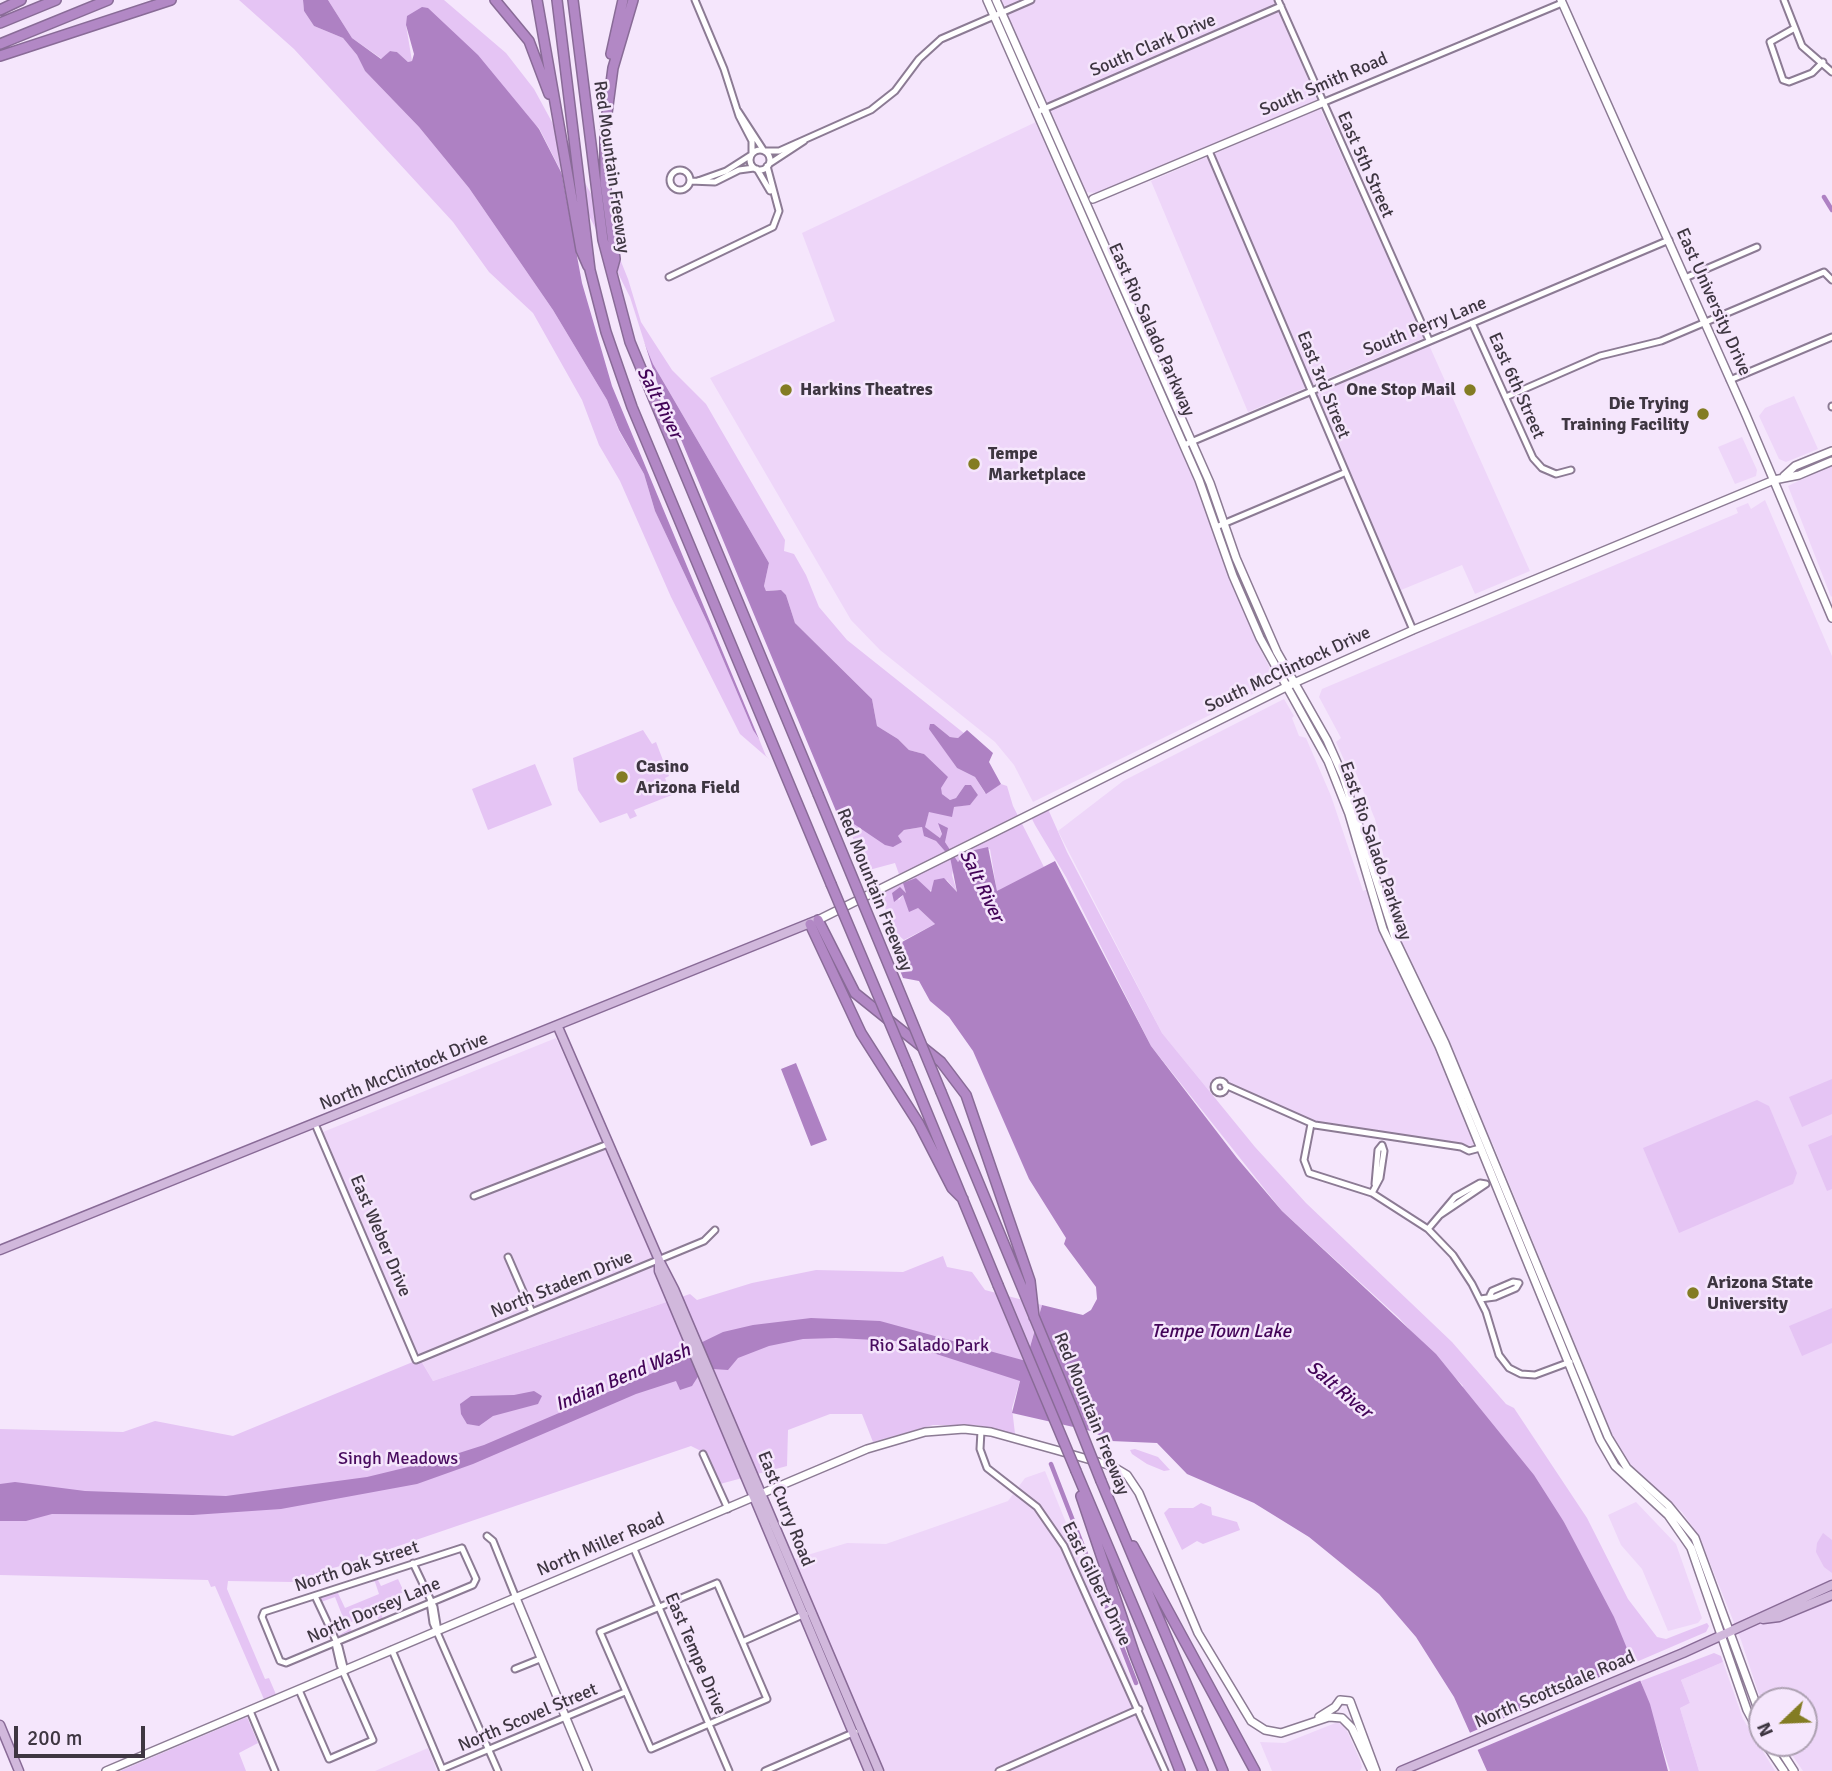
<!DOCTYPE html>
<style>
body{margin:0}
#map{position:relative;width:1832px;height:1771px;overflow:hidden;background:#f5e6fc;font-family:Signika,sans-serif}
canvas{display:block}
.north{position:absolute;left:1748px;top:1687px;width:70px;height:70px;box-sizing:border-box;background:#f5e6fc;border:2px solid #aca0b1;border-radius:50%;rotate:247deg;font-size:19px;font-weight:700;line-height:28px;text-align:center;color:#3e3641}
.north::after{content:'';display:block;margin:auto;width:24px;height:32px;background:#837c23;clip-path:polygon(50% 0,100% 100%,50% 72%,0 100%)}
.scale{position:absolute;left:14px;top:1726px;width:131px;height:32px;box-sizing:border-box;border:4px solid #3e3641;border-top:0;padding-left:9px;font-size:21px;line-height:24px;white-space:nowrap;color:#3e3641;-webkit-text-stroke:5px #f5e6fc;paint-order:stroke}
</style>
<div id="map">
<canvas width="1832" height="1771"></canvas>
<div class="north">N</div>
<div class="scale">200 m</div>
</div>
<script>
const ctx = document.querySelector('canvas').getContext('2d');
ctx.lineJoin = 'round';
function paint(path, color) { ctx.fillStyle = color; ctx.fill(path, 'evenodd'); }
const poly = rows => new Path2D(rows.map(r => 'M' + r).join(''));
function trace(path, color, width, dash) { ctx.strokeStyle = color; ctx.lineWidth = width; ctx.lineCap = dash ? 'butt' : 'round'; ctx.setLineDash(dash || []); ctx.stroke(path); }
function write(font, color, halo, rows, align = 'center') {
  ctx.font = font + ' Signika,sans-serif'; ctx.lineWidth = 5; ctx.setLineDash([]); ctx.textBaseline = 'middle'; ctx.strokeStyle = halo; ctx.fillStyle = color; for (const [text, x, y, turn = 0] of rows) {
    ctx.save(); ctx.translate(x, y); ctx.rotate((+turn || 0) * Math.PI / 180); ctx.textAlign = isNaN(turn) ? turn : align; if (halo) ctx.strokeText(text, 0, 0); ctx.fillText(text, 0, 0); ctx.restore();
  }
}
paint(poly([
 [999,0,1274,0,1317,100,1096,193,1086,192],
 [1320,108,1424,338,1248,412,1151,181],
 [1038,121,1201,492,1256,641,1275,678,1271,685,1033,802,1014,765,995,742,880,650,851,620,710,378,835,321,802,233],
 [1429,345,1530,571,1475,594,1462,565,1401,590,1316,397,1319,391],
 [1794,396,1818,449,1786,462,1779,459,1759,416,1765,408],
 [1742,437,1757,470,1756,476,1735,484,1718,447],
 [1832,465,1832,596,1831,597,1788,486],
 [1765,500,1832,656,1832,1771,1803,1771,1784,1743,1804,1743,1804,1701,1762,1701,1762,1704,1741,1640,1699,1536,1682,1512,1630,1464,1614,1439,1492,1142,1461,1147,1315,1125,1221,1081,1215,1083,1211,1093,1162,1033,1058,831,1123,781,1284,699,1294,716,1292,718,1299,736,1306,738,1331,796,1363,891,1389,881,1375,819,1355,771,1350,773,1336,742,1341,738,1319,697,1322,689,1738,513,1736,508,1748,503,1751,509],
 [556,1038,675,1299,433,1381,417,1353,323,1132],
 [1045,1471,1167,1771,881,1771,791,1560,847,1543,886,1544,946,1523,1008,1501,1025,1478],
 [1636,1502,1676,1544,1702,1618,1698,1623,1668,1631,1642,1569,1621,1545,1608,1515],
 [1723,1662,1743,1719,1775,1771,1699,1771,1680,1708,1690,1703,1681,1680],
 [1338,1722,1344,1724,1360,1760,1362,1767,1360,1771,1272,1771,1260,1742,1285,1743],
 [428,1748,437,1771,375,1771]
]), '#eed6f9');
paint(poly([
 [239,0,303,0,304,11,314,26,343,38,357,55,365,71,419,127,469,188,553,310,607,400,619,431,644,474,655,511,708,624,753,730,777,766,740,734,671,597,620,481,599,445,582,400,533,313,489,272,453,222,294,49],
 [328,0,444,0,506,53,534,89,602,214,628,279,641,322,672,370,706,404,785,540,784,551,794,554,806,575,819,607,847,640,965,734,958,738,950,737,934,724,930,729,957,768,975,777,985,793,1001,784,1007,786,1013,806,1044,867,997,892,990,849,966,852,958,862,945,842,945,837,938,827,942,834,940,838,924,827,929,812,970,804,978,795,971,785,965,785,956,798,950,800,942,794,924,754,909,750,898,739,877,726,872,699,795,623,786,595,777,590,766,591,764,586,769,563,653,364,626,299,539,128,406,25,412,61,408,62,397,52,390,51,382,59,352,38],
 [643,730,652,744,656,742,669,776,665,778,672,795,634,810,637,816,630,819,627,813,600,823,578,790,573,758],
 [535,764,552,805,488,830,472,789],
 [1048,809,1067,852,1162,1033,1255,1147,1306,1203,1452,1342,1506,1404,1514,1408,1587,1518,1628,1599,1657,1637,1666,1639,1707,1623,1709,1626,1706,1632,1634,1663,1564,1522,1461,1388,1463,1386,1398,1317,1282,1211,1151,1046,1066,877,1035,825,1031,817],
 [846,821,898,836,904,830,922,827,926,837,936,841,950,857,954,866,952,875,957,892,947,880,928,892,916,878,906,893,903,890,892,893,899,900,903,895,912,908,918,908,935,924,904,940,897,934,886,912,883,894,900,877,895,863,869,870,865,868],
 [1832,1079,1832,1114,1802,1127,1789,1097],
 [1757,1100,1769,1106,1797,1173,1793,1184,1679,1233,1643,1148],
 [1832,1135,1832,1189,1827,1191,1808,1145],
 [943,1256,947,1267,972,1272,985,1290,1042,1305,1012,1408,1015,1434,977,1425,933,1425,873,1442,862,1414,830,1414,788,1430,787,1466,720,1484,705,1453,691,1446,293,1582,228,1581,227,1589,265,1679,269,1678,278,1699,266,1704,215,1586,211,1587,208,1580,0,1575,0,1429,123,1432,155,1421,233,1436,420,1359,433,1381,690,1294,697,1300,752,1283,816,1270,903,1272],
 [1832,1308,1832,1343,1802,1356,1789,1326],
 [1135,1449,1158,1457,1170,1470,1164,1471,1147,1464,1132,1454,1130,1450],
 [1201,1503,1211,1507,1212,1515,1237,1522,1240,1530,1203,1544,1197,1541,1182,1550,1164,1513,1169,1508,1193,1508],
 [1823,1533,1832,1540,1832,1573,1824,1567,1816,1552,1817,1543],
 [377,1578,381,1586,398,1579,404,1592,377,1603,383,1619,379,1621,376,1614,360,1618,349,1623,352,1632,336,1637,348,1630,335,1597,321,1602,319,1599,337,1591,345,1608,379,1594,375,1582,371,1581],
 [1714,1653,1721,1656,1723,1662,1681,1680,1690,1703,1680,1708,1699,1771,1670,1771,1641,1681],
 [247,1717,258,1743,239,1753,246,1771,120,1771]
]), '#e5c4f4');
paint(poly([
 [303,0,328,0,352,38,381,59,390,51,397,52,408,62,412,61,414,54,406,25,407,16,422,7,428,8,478,55,539,129,626,299,653,364,769,563,764,586,766,591,781,590,786,595,795,623,872,699,877,726,898,739,909,750,924,754,948,777,941,788,942,794,950,800,956,798,965,785,971,785,978,795,970,805,954,807,952,817,929,812,925,827,940,838,942,834,938,823,948,828,945,842,958,862,966,852,988,847,997,891,1055,861,1151,1046,1237,1158,1282,1211,1436,1354,1534,1475,1564,1522,1614,1617,1650,1704,1668,1771,1487,1771,1454,1697,1416,1637,1379,1594,1309,1537,1254,1503,1187,1474,1157,1443,1111,1441,1091,1431,1012,1413,1020,1381,896,1341,836,1338,803,1339,769,1346,738,1358,728,1370,713,1369,699,1375,692,1386,680,1390,676,1381,636,1394,473,1464,417,1484,281,1509,193,1515,52,1514,26,1521,0,1521,0,1484,15,1482,85,1491,226,1496,367,1477,437,1460,484,1445,655,1372,670,1363,666,1356,679,1348,688,1349,723,1332,753,1325,811,1318,880,1321,1026,1361,1042,1305,1083,1315,1091,1310,1097,1299,1096,1287,1064,1244,1066,1238,1029,1179,973,1051,949,1017,930,1001,919,981,903,978,891,948,935,924,918,908,909,912,903,895,894,902,892,893,900,887,906,893,903,883,916,878,931,892,934,880,944,878,957,892,950,857,936,841,924,836,922,827,904,830,898,836,902,842,893,847,885,845,851,822,818,812,777,766,753,730,708,624,655,511,644,474,619,430,607,400,553,310,469,188,419,127,365,71,357,55,343,38,314,26,304,11],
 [930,724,934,724,950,737,958,738,967,730,993,753,989,762,1001,784,986,794,975,777,957,768,929,729],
 [796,1063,827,1140,811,1146,781,1069],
 [534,1391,542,1396,538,1404,493,1416,479,1426,467,1424,461,1414,460,1404,471,1396,514,1395]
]), '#ae81c3');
paint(poly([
 [558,154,630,297,657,382,841,823,816,814,766,756,612,386,582,283],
 [1637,1661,1644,1679,1475,1751,1467,1734]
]), '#f5e6fc');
trace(poly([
 [1824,197,1832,210],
 [1051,1464,1136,1683]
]), '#ae81c3', 4.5);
const street = poly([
 [695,0,724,69,739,116,752,141,752,153],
 [1278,0,1429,340],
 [1784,0,1802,46,1832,72],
 [1793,29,1770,42,1783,80,1789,82,1812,73,1823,62],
 [1322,103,1562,3],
 [738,111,764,151],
 [1037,112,1281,6],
 '750 160a10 10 0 1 1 20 0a10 10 0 1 1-20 0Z',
 [765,151,779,151,871,110,895,91,919,59,941,39,1031,0],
 [1209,151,1413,630],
 [769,164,804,141],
 [757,169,770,191],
 '670 180a10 10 0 1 1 20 0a10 10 0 1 1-20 0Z',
 [690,181,715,182,739,170,754,168],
 [698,181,726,171,751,155],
 [669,277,773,227,779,211,767,166],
 [1685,278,1757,247],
 [1472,323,1533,458,1542,468,1556,474,1571,470],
 [1730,380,1832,337],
 [1506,397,1600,356,1661,341,1824,272,1832,280],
 [1832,406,1832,407],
 [1184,445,1669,240],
 [1216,527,1344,473],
 '1214 1087a6 6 0 1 1 12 0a6 6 0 1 1-12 0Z',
 [1225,1085,1315,1125,1461,1147,1469,1151,1480,1148],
 [315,1124,416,1360,704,1241,715,1230],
 [1311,1124,1304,1160,1309,1173,1372,1193,1428,1229,1453,1255,1472,1284,1486,1312,1499,1355,1509,1368,1521,1374,1535,1375,1570,1362],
 [1372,1193,1380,1178,1384,1151,1382,1145,1378,1150,1375,1184],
 [474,1196,608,1144],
 [1428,1229,1455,1197,1480,1183,1486,1184,1440,1215],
 [508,1257,532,1312],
 [1480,1299,1495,1297,1516,1288,1519,1283,1513,1282,1492,1291,1490,1295],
 [981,1431,980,1449,987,1468,1037,1507,1064,1546,1165,1771],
 [703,1454,728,1509],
 [487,1536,493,1541,516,1598],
 [462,1548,476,1579,473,1585,286,1663,280,1661,262,1617,264,1612,462,1548],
 [634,1549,729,1771],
 [413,1563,434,1607,438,1631],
 [717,1583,767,1699,651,1749,600,1632,717,1583],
 [315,1596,339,1647,345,1671],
 [430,1602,433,1623,498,1771],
 [744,1641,805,1614],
 [392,1650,443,1771],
 [515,1669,540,1659],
 [299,1690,329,1759,373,1740,340,1665,335,1643],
 [250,1711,275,1771],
 [442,1769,625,1692],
 [765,1771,855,1732],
 [999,1771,1139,1709]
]);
const secondary = poly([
 [987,0,1199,480,1233,576,1260,638,1328,761,1349,814,1383,929,1439,1046,1600,1440,1615,1466,1668,1515,1691,1548,1747,1710,1762,1738],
 [996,0,1210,483,1236,558,1277,652,1327,740,1343,776,1396,941,1445,1043,1608,1437,1627,1468,1668,1505,1695,1538,1762,1720],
 [1561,0,1746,415,1832,618],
 [1093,199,1322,103],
 [1784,476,1795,466,1832,451],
 [818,920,1294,683,1413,630,1774,480,1799,475,1832,461],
 [516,1598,588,1771],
 [1319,1717,1335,1707,1340,1700,1350,1701,1376,1771],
 [1765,1743,1784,1771],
 [1776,1743,1794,1771],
 [106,1771,867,1449,925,1432,964,1429,991,1432,1056,1450,1112,1466,1127,1475,1139,1493,1198,1633,1251,1721,1265,1730,1281,1733,1329,1717,1342,1718,1352,1728,1372,1771]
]);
const primary = poly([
 [558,1027,659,1260,674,1289,879,1771],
 [0,1250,815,921],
 [659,1260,659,1271,869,1771],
 [1763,1619,1779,1617,1832,1595],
 [0,1725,19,1771],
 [1401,1771,1683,1653,1832,1585]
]);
const highway = poly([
 [495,0,529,41,549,94],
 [537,0,581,250,588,266],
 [557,0,590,270,606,332,632,407,831,884],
 [573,0,603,240,630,342,818,794],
 [0,10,21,0],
 [0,23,56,0],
 [0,44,108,0],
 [611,54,623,0],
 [0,56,171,0],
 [612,270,615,259,605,182,605,128,613,68,633,0],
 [818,920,855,993,941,1062,966,1095,1030,1281,1034,1317],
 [810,924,861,1033,919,1124,952,1188,963,1199],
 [907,1064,998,1285],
 [941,1092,1072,1408],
 [1076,1471,1203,1771],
 [1101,1481,1223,1771],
 [1081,1496,1134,1653,1180,1771],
 [1133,1546,1255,1771]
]);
trace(street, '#8c7b94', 9);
trace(secondary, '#8c7b94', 10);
trace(primary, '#896b97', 11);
trace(highway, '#896b97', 12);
trace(street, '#fff', 5);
trace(secondary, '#fff', 7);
trace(primary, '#d1b8dc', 8);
trace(highway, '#b288c5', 9);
const highwayBridge = poly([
 [818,794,941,1092],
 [831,884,907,1064],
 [998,1285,1076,1471],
 [1072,1408,1101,1481]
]);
trace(highwayBridge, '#896b97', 12, []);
trace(highwayBridge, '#b288c5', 9);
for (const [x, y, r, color] of [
 [786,390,7,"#837c23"],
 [1470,390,7,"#837c23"],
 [1703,414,7,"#837c23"],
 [974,464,7,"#837c23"],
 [622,777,7,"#837c23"],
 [1693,1293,7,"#837c23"]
]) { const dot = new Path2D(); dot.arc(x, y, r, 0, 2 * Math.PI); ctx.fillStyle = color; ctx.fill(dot); trace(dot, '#f5e6fc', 2.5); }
write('18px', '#3e3641', '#f5e6fc', [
 ["South Clark Drive",1153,46,-23],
 ["South Smith Road",1324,85,-23],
 ["East 5th Street",1365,165,66],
 ["Red Mountain Freeway",611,167,82],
 ["East University Drive",1713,302,66],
 ["South Perry Lane",1425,327,-22],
 ["East Rio Salado Parkway",1151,330,66],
 ["East 3rd Street",1323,385,68],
 ["East 6th Street",1516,386,66],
 ["South McClintock Drive",1288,670,-25],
 ["East Rio Salado Parkway",1375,851,71],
 ["Red Mountain Freeway",874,890,68],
 ["North McClintock Drive",404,1072,-22],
 ["East Weber Drive",380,1236,67],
 ["North Stadem Drive",562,1285,-22],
 ["Red Mountain Freeway",1091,1414,68],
 ["East Curry Road",785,1509,68],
 ["North Miller Road",601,1545,-23],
 ["North Oak Street",357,1567,-18],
 ["East Gilbert Drive",1096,1584,64],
 ["North Dorsey Lane",374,1611,-23],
 ["East Tempe Drive",695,1654,67],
 ["North Scottsdale Road",1555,1690,-23],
 ["North Scovel Street",528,1718,-23]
]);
write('bold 18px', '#3e3641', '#f5e6fc', [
 ["Harkins Theatres",800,390],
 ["One Stop Mail",1456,390,"right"],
 ["Die Trying",1689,404,"right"],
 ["Training Facility",1689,425,"right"],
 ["Tempe",988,454],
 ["Marketplace",988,475],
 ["Casino",636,767],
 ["Arizona Field",636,788],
 ["Arizona State",1707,1283],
 ["University",1707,1304]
], 'left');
write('18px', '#490c5f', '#f5e6fc', [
 ["Rio Salado Park",929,1346],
 ["Singh Meadows",398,1459]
]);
write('italic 19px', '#430458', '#f5e6fc', [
 ["Salt River",659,403,63],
 ["Salt River",981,886,64],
 ["Tempe Town Lake",1221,1332],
 ["Indian Bend Wash",623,1378,-23],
 ["Salt River",1339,1390,40]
]);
</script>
